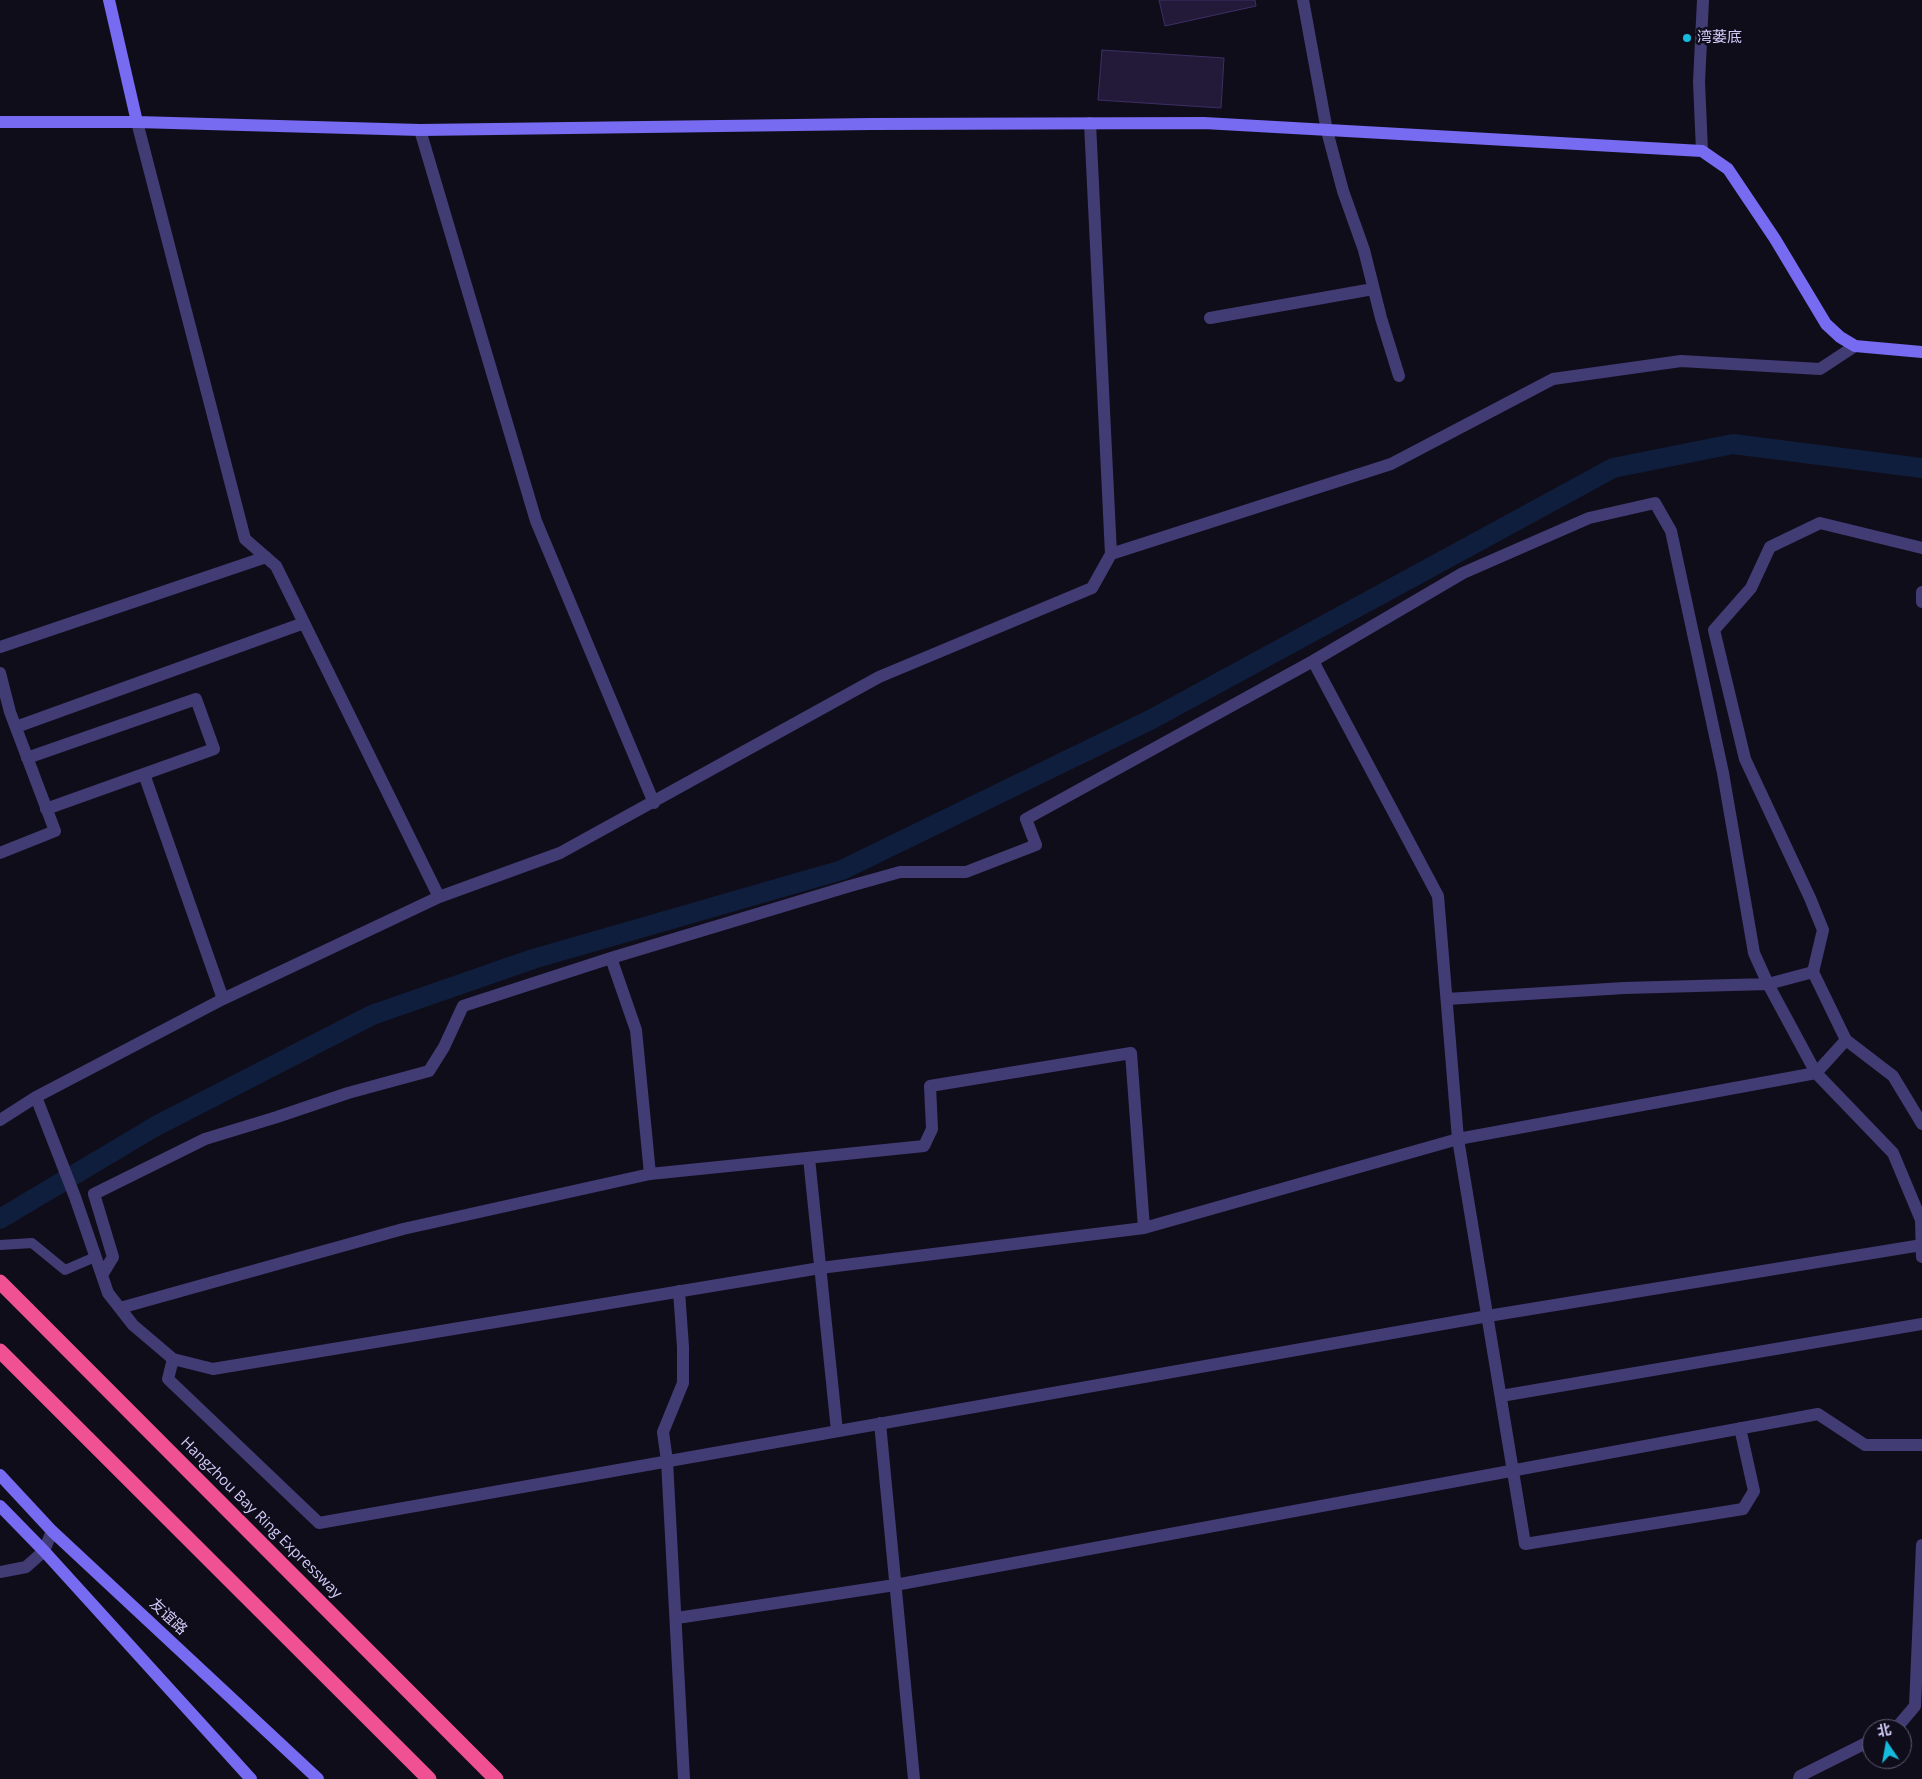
<!DOCTYPE html>
<meta charset="utf-8">
<style>
body{margin:0}
#map{position:relative;width:1922px;height:1779px;overflow:hidden;background:#100d1b;font-family:"Open Sans","Noto Sans SC",sans-serif}
canvas{display:block}
.north{position:absolute;left:1862px;top:1719px;width:50px;height:50px;box-sizing:border-box;background:#100d1b;border:1px solid #5e5974;border-radius:50%;rotate:348deg;font-size:14px;font-weight:700;line-height:20px;text-align:center;color:#d4cbfa}
.north::after{content:'';display:block;margin:auto;width:18px;height:22px;background:#14bbdd;clip-path:polygon(50% 0,100% 100%,50% 72%,0 100%)}
</style>
<div id="map">
<canvas width="1922" height="1779"></canvas>
<div class="north">北</div>
</div>
<script>
const ctx = document.querySelector('canvas').getContext('2d');
ctx.lineJoin = 'round';
const poly = rows => new Path2D(rows.map(r => 'M' + r).join(''));
function trace(path, color, width, dash) { ctx.strokeStyle = color; ctx.lineWidth = width; ctx.lineCap = dash ? 'butt' : 'round'; ctx.setLineDash(dash || []); ctx.stroke(path); }
function paint(path, color) { ctx.fillStyle = color; ctx.fill(path, 'evenodd'); }
function write(font, color, halo, rows, align = 'center') {
  ctx.font = font + ' "Open Sans","Noto Sans SC",sans-serif'; ctx.lineWidth = 5; ctx.setLineDash([]); ctx.textBaseline = 'middle'; ctx.strokeStyle = halo; ctx.fillStyle = color; for (const [text, x, y, turn = 0] of rows) {
    ctx.save(); ctx.translate(x, y); ctx.rotate((+turn || 0) * Math.PI / 180); ctx.textAlign = isNaN(turn) ? turn : align; if (halo) ctx.strokeText(text, 0, 0); ctx.fillText(text, 0, 0); ctx.restore();
  }
}
trace(poly([
 [0,1219,156,1126,372,1015,533,959,842,870,1152,719,1613,468,1733,444,1922,468]
]), '#0f1e3c', 20);
const building = poly([
 [1159,0,1255,0,1256,6,1165,26,1159,0],
 [1102,50,1224,58,1221,108,1098,100,1102,50]
]);
paint(building, '#231a3a');
trace(building, '#3d2f64', 1);
trace(poly([
 [0,1245,32,1243,65,1270,95,1257]
]), '#423c75', 10);
trace(poly([
 [1303,0,1327,131,1343,191,1364,250,1381,318,1399,376],
 [137,122,245,539,276,566,439,897],
 [420,130,536,521,654,803],
 [1702,151,1699,82,1703,0],
 [1210,318,1373,289],
 [1922,548,1820,523,1770,547,1751,588,1714,630,1745,759,1810,898,1823,930,1813,972,1846,1040,1893,1076,1922,1124],
 [1111,554,1391,464,1553,379,1681,361,1820,369,1855,346],
 [1922,592,1922,602],
 [0,647,266,557],
 [1313,661,1438,896,1458,1139,1525,1544,1743,1509,1754,1491,1740,1428],
 [0,673,10,712,55,831,0,853],
 [16,727,304,623],
 [27,758,196,699,214,749,46,809],
 [144,774,223,999],
 [611,958,636,1030,650,1174],
 [1447,999,1624,988,1768,984,1813,972],
 [36,1097,75,1197,108,1293,133,1325,173,1359,213,1369,820,1268,1144,1228,1458,1139,1816,1073,1846,1040],
 [0,1120,36,1097,223,999,439,897,560,853,879,677,1092,588,1111,554,1090,123],
 [809,1158,837,1431],
 [102,1275,113,1257,94,1194,205,1139,277,1117,348,1093,429,1071,444,1047,463,1006,611,958,850,886,900,872,966,872,1036,845,1026,819,1313,661,1463,573,1589,518,1655,503,1671,531,1723,773,1754,953,1768,984,1816,1073,1893,1153,1921,1220,1922,1257],
 [679,1291,683,1347,683,1383,663,1432,667,1461,684,1779],
 [120,1308,403,1229,650,1174,924,1146,932,1129,930,1086,1131,1053,1144,1228],
 [173,1359,168,1379,319,1523,1488,1316,1922,1245],
 [1501,1396,1922,1324],
 [880,1423,914,1779],
 [0,1572,26,1567,44,1551,52,1531],
 [677,1618,895,1585,1818,1414,1865,1445,1922,1445],
 [1893,1729,1898,1726,1915,1706,1922,1545],
 [1799,1779,1800,1776,1872,1740]
]), '#423c75', 12);
trace(poly([
 [109,0,137,122],
 [0,122,137,122,420,130,871,124,1204,123,1702,151,1728,169,1775,239,1826,324,1840,337,1855,346,1922,352],
 [0,1475,52,1531,318,1779],
 [0,1506,44,1551,251,1779]
]), '#776bf1', 12);
trace(poly([
 [0,1282,496,1779],
 [0,1351,429,1779]
]), '#ef5192', 15);
for (const [x, y, r, color] of [
 [1687,38,5,"#14bbdd"]
]) { const dot = new Path2D(); dot.arc(x, y, r, 0, 2 * Math.PI); ctx.fillStyle = color; ctx.fill(dot); trace(dot, '#100d1b', 2); }
write('15px', '#d4cbfa', '#100d1b', [
 ["湾蒌底",1697,38]
], 'left');
write('15px', '#d4cbfa', '#100d1b', [
 ["Hangzhou Bay Ring Expressway",261,1518,45],
 ["友谊路",168,1617,43]
]);
</script>
